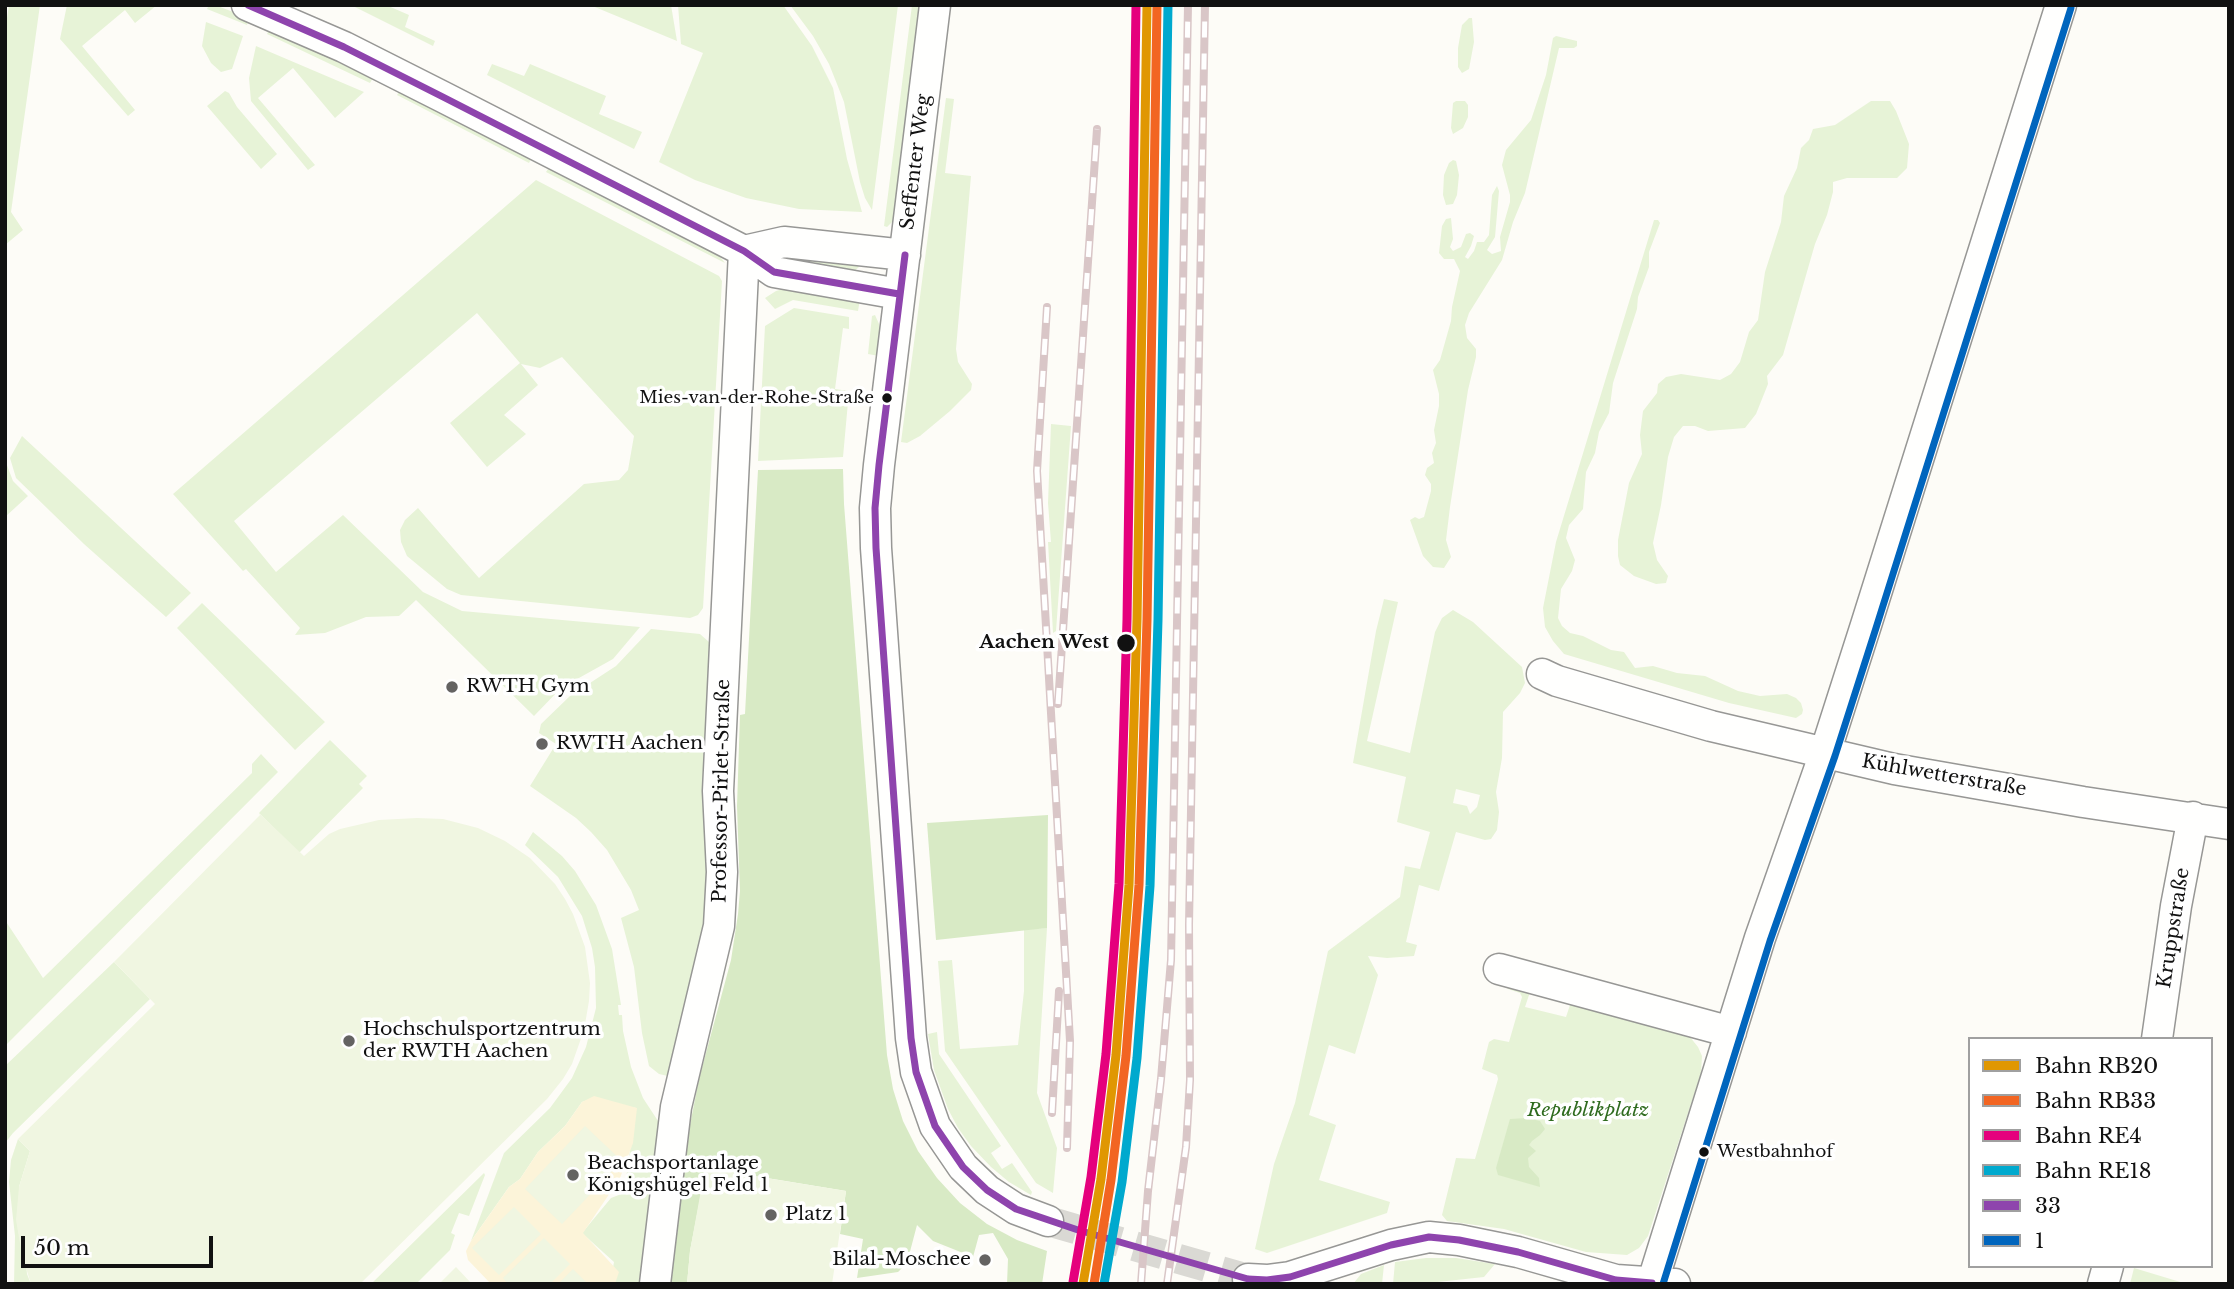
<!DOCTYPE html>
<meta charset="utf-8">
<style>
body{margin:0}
#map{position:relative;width:2234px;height:1289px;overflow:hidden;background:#fdfcf7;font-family:"Libre Baskerville",serif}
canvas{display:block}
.frame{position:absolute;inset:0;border:7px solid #111;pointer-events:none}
.legend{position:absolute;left:1968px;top:1037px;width:245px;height:231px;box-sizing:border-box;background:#fff;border:2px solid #a0a0a0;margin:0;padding:9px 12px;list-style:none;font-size:21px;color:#111}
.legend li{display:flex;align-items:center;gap:14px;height:35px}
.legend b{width:35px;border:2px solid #a0a0a0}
.scale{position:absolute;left:21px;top:1236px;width:192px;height:32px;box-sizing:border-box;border:4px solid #111;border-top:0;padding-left:9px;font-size:21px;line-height:24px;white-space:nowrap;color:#111;-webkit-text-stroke:5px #fff;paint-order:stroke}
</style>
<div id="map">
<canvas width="2234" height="1289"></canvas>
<div class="frame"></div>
<ul class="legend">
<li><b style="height:9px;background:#e09702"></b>Bahn RB20</li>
<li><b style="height:9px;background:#f26522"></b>Bahn RB33</li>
<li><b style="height:9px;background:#e5007d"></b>Bahn RE4</li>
<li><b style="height:9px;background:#00a9ce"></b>Bahn RE18</li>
<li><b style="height:9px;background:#8e44ad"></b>33</li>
<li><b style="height:9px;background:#0065bd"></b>1</li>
</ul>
<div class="scale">50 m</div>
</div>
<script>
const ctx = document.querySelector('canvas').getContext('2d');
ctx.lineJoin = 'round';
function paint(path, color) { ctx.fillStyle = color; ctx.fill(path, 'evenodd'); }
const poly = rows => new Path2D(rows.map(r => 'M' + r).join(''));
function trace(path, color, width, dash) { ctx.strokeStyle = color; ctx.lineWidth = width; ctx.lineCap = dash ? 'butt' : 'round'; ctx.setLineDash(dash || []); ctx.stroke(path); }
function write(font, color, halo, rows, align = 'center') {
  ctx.font = font + ' "Libre Baskerville",serif'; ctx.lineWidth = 7; ctx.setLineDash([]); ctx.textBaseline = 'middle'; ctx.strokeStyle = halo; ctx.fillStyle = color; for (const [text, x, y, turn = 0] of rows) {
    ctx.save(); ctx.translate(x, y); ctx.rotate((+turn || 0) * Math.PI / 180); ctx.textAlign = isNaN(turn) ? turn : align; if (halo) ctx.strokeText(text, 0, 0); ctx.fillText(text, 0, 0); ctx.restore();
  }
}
paint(poly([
 [9,5,40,5,11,212,23,230,5,245,5,31],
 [67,5,157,5,135,23,125,10,82,46,135,110,128,116,60,39],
 [209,5,215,5,249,18,247,25,207,9],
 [351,5,386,5,409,15,405,27,435,41,433,46],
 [590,5,671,5,677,41],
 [678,5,783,5,812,46,833,88,847,159,862,212,799,209,746,198,695,180,659,162,703,53,681,44],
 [790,5,898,5,872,210,865,198,860,182,844,102,837,84,829,64,813,36],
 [912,5,924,5,894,220,887,227,884,226],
 [1469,18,1472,18,1474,42,1469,69,1462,73,1458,67,1458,48,1462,25],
 [206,22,243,36,232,69,221,72,211,63,202,46],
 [270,27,374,76,370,83,267,34],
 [1556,36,1577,41,1577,46,1574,48,1559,48,1525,193,1513,222,1502,260,1469,313,1465,325,1467,338,1476,349,1476,357,1468,390,1450,507,1446,540,1451,557,1444,568,1433,567,1423,556,1410,520,1415,517,1419,519,1424,517,1431,491,1431,484,1425,475,1427,468,1434,463,1432,453,1436,443,1434,430,1439,406,1439,394,1433,370,1440,360,1451,321,1452,307,1460,271,1454,259,1444,259,1439,253,1442,226,1446,219,1451,218,1453,239,1450,247,1453,251,1461,247,1466,234,1470,233,1474,236,1471,246,1465,257,1468,259,1474,251,1477,242,1484,242,1489,235,1492,195,1497,186,1499,191,1495,237,1487,250,1492,254,1501,251,1500,237,1510,202,1510,195,1502,165,1506,150,1531,120,1546,75,1553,38],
 [256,46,364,92,335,118,293,68,258,98,315,165,308,170,251,101,249,78],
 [492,64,524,76,530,64,606,96,599,114,642,132,634,149,487,75],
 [401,89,532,157,529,163,397,95],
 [225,91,229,93,237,107,277,154,261,169,207,106],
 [946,98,954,99,945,173,971,176,956,349,958,362,972,384,971,390,950,411,920,436,907,443,901,442],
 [1456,101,1465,101,1468,105,1468,117,1463,128,1453,134,1451,128,1453,103],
 [1871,101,1890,101,1896,111,1909,144,1907,168,1897,178,1847,178,1833,182,1833,192,1827,215,1815,244,1783,355,1767,376,1768,384,1756,414,1745,428,1708,431,1695,426,1683,426,1674,437,1668,457,1661,505,1653,543,1657,560,1668,576,1666,583,1656,584,1634,576,1620,565,1618,556,1618,540,1629,483,1642,454,1640,435,1643,411,1657,393,1658,384,1666,377,1681,374,1720,380,1731,374,1740,362,1749,332,1758,320,1765,272,1781,222,1784,196,1797,168,1801,148,1809,140,1813,129,1835,125],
 [1453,160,1456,161,1459,175,1457,195,1453,204,1446,205,1443,195,1444,175,1449,163],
 [550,166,717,253,725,263,546,172],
 [536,180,719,276,722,281,703,608,698,615,690,618,461,595,447,589,407,556,401,542,400,530,405,520,418,508,479,578,584,484,619,480,628,470,634,436,562,357,540,368,521,364,538,385,504,415,526,434,487,467,450,423,520,363,477,313,234,521,276,572,343,515,423,592,462,611,640,627,613,659,561,688,534,716,416,600,399,616,366,617,325,633,295,635,300,628,246,569,243,571,173,494],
 [1654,220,1658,220,1660,223,1649,252,1649,267,1638,297,1637,309,1613,383,1609,413,1599,432,1595,453,1586,472,1583,509,1569,525,1566,538,1575,560,1572,571,1561,589,1558,618,1562,626,1570,633,1583,636,1611,650,1624,652,1635,668,1653,666,1677,673,1705,676,1738,691,1760,696,1787,694,1796,698,1801,703,1803,710,1802,714,1796,718,1729,703,1564,654,1553,641,1545,627,1543,608,1556,542],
 [773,254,857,263,859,267,853,272,776,262],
 [787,288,860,299,858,311,793,300,775,309,765,298,776,291],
 [794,308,849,317,849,329,843,328,835,389,849,391,843,457,758,461,765,326],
 [875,315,879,324,881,334,879,356,868,354,872,316],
 [1051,424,1071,426,1056,631,1053,633,1048,542,1051,542,1048,503],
 [22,436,191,593,166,617,84,544,16,478,10,458],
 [5,460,13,481,28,496,5,517],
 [1384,599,1398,602,1367,741,1410,753,1435,632,1442,618,1453,610,1473,622,1522,667,1525,683,1520,693,1503,712,1502,758,1496,792,1499,812,1497,830,1491,839,1485,840,1456,832,1439,891,1419,885,1406,942,1417,945,1414,956,1387,958,1368,956,1378,975,1355,1054,1329,1045,1309,1115,1336,1125,1319,1180,1390,1202,1387,1213,1267,1253,1255,1249,1274,1164,1295,1103,1328,951,1400,897,1405,866,1420,869,1430,832,1397,822,1406,777,1353,763,1376,631],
 [1456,789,1480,795,1477,807,1470,814,1467,806,1453,803],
 [202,603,325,722,295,750,177,628],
 [651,629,700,634,709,642,708,904,701,950,668,1076,659,1074,649,1066,642,1033,634,967,621,918,639,910,631,890,607,850,591,832,576,818,530,786,556,744,539,733,541,724,570,696,616,666],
 [330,740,367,776,359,784,363,788,299,853,259,813],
 [261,754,278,772,5,1046,5,920,43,978,252,773,252,764],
 [533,832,562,856,575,871,596,905,612,949,621,1005,618,1005,619,1015,622,1015,623,1031,631,1067,643,1098,660,1124,641,1284,610,1284,614,1262,582,1233,611,1198,624,1193,636,1108,591,1099,582,1102,565,1126,538,1152,520,1179,509,1187,471,1241,504,1153,550,1108,572,1078,586,1047,596,1008,595,967,592,948,582,916,558,877,525,845],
 [1047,928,1037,1093,1057,1148,1053,1193,1036,1183,945,1051,938,961,952,960,960,1049,1018,1045,1024,991,1024,929],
 [114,962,150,999,13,1133,5,1143,5,1066],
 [1505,986,1530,992,1525,1007,1566,1017,1571,1002,1684,1034,1690,1037,1698,1047,1702,1056,1701,1073,1648,1236,1639,1248,1627,1255,1586,1252,1504,1229,1447,1221,1442,1215,1456,1158,1475,1159,1498,1079,1497,1075,1482,1069,1489,1042,1494,1039,1509,1042,1522,997,1520,993,1508,989],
 [937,1032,939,1054,1001,1146,991,1153,1002,1169,1012,1163,1032,1192,1031,1195,1009,1182,991,1167,971,1146,958,1128,948,1109,934,1070,928,1034],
 [18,1139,30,1151,19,1187,27,1274,31,1284,14,1284,15,1236,9,1182,11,1160],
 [484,1173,485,1175,469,1216,459,1213,451,1233,455,1235,450,1250,416,1284,371,1284],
 [1426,1258,1456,1258,1495,1264,1484,1277,1419,1284,1393,1284,1395,1262],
 [1384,1265,1382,1284,1353,1284,1361,1274],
 [2134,1268,2187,1284,2130,1284]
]), '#e7f3d7');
paint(poly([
 [843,469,844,504,887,1055,893,1089,903,1121,918,1151,937,1178,960,1203,987,1224,1017,1240,1047,1251,1042,1284,1007,1284,1008,1259,993,1233,979,1235,973,1257,933,1241,917,1225,907,1263,898,1272,857,1278,863,1239,840,1234,846,1191,706,1168,690,1251,687,1284,671,1284,690,1125,699,1079,731,960,738,914,740,891,737,806,740,715,745,714,758,470],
 [1048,815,1047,928,936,940,927,823],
 [1527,1118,1540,1121,1545,1129,1540,1135,1532,1141,1529,1145,1536,1151,1528,1158,1529,1167,1539,1178,1540,1187,1498,1175,1496,1168,1510,1119]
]), '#d8eac5');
paint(poly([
 [594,1096,637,1108,633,1143,620,1178,583,1233,619,1272,615,1284,491,1284,468,1260,466,1251,471,1241,509,1187,520,1179,538,1152,565,1126,582,1102]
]), '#fcf4d9');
paint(poly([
 [259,813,304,856,329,834,340,829,379,820,417,818,443,819,478,828,505,841,530,858,555,884,565,899,573,914,585,947,590,983,589,1001,584,1030,572,1064,563,1079,547,1099,360,1284,31,1284,22,1255,16,1220,19,1187,30,1151,18,1139,155,1004,114,962,260,815],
 [585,1126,622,1161,562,1224,525,1189],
 [705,1168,846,1191,832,1284,687,1284,690,1251],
 [514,1207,541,1234,499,1275,472,1248],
 [544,1238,570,1264,550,1284,508,1284,503,1278],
 [456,1267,472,1284,439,1284],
 [573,1269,588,1284,558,1284]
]), '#f0f6e1');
trace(poly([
 [1048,1221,1248,1279]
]), '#dad9d4', 30, [30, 15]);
const minor = poly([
 [247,5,344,47,443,97,744,251,774,272,899,294],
 [935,5,879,465,875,508,876,548,911,1038,916,1072,935,1126,963,1167,987,1190,1016,1209,1048,1221],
 [744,251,784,242,905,255],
 [1542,674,1557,681,1711,726,1894,769,2083,802,2229,824],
 [1499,969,1731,1032],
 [2157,1039,2176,906,2193,817],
 [1248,1279,1267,1280,1290,1277,1391,1245,1429,1237,1459,1240,1518,1252,1616,1280,1675,1284],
 [655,1284,676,1107,719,926,722,872,718,791,744,251],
 [1652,1284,1760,938,1825,753,1866,625,2061,5],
 [2103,1284,2108,1266]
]);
trace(minor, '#979795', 33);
trace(minor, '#fffffe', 30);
const rail = poly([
 [1047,307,1037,471,1070,1041,1067,1148],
 [1058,704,1097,129],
 [1052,1113,1059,991],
 [1141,1284,1148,1191,1161,1079,1171,960,1188,5],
 [1167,1284,1186,1147,1190,1080,1189,924,1205,5]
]);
trace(rail, '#d9c6c7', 8);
trace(rail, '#fff', 5, [16]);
trace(poly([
 [248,5,344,47,443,97,744,251,774,272,899,294],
 [905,255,879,465,875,508,876,548,911,1038,916,1072,935,1126,963,1167,987,1190,1016,1209,1078,1230,1248,1279,1267,1280,1290,1277,1391,1245,1429,1237,1459,1240,1518,1252,1616,1280,1652,1283]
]), '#8e44ad', 7);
trace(poly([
 [1663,1284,1770,941,1835,756,1876,628,2071,8]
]), '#0065bd', 7);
trace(poly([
 [1083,1284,1101,1179,1116,1055,1129,885,1137,620,1147,5]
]), '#e09702', 9);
trace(poly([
 [1094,1284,1111,1180,1126,1056,1139,885,1147,620,1157,5]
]), '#f26522', 9);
trace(poly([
 [1073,1282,1091,1177,1106,1054,1119,884,1127,620,1136,5]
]), '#e5007d', 9);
trace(poly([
 [1104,1284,1122,1182,1137,1058,1150,886,1158,620,1168,5]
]), '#00a9ce', 9);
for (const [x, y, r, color] of [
 [887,398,6,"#111"],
 [1126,643,10,"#111"],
 [452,687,7,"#646362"],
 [542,744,7,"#646362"],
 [349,1041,7,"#646362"],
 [1704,1152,6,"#111"],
 [573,1175,7,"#646362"],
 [771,1215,7,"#646362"],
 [985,1260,7,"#646362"]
]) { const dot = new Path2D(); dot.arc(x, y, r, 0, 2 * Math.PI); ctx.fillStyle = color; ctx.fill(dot); trace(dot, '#fff', 2.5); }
write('17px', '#111', '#fff', [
 ["Mies-van-der-Rohe-Straße",874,398],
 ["Westbahnhof",1717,1152,"left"]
], 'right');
write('19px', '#111', '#fff', [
 ["Seffenter Weg",916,162,-83],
 ["Kühlwetterstraße",1944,776,10],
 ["Professor-Pirlet-Straße",722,791,-89],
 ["Kruppstraße",2174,928,-81]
]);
write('bold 19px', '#111', '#fff', [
 ["Aachen West",1109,643]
], 'right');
write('19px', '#111', '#fff', [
 ["RWTH Gym",466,687],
 ["RWTH Aachen",556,744],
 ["Hochschulsportzentrum",363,1030],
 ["der RWTH Aachen",363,1052],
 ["Beachsportanlage",587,1164],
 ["Königshügel Feld 1",587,1186],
 ["Platz 1",785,1215],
 ["Bilal-Moschee",971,1260,"right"]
], 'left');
write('italic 19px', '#2f6b1f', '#fff', [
 ["Republikplatz",1588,1111]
]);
</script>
